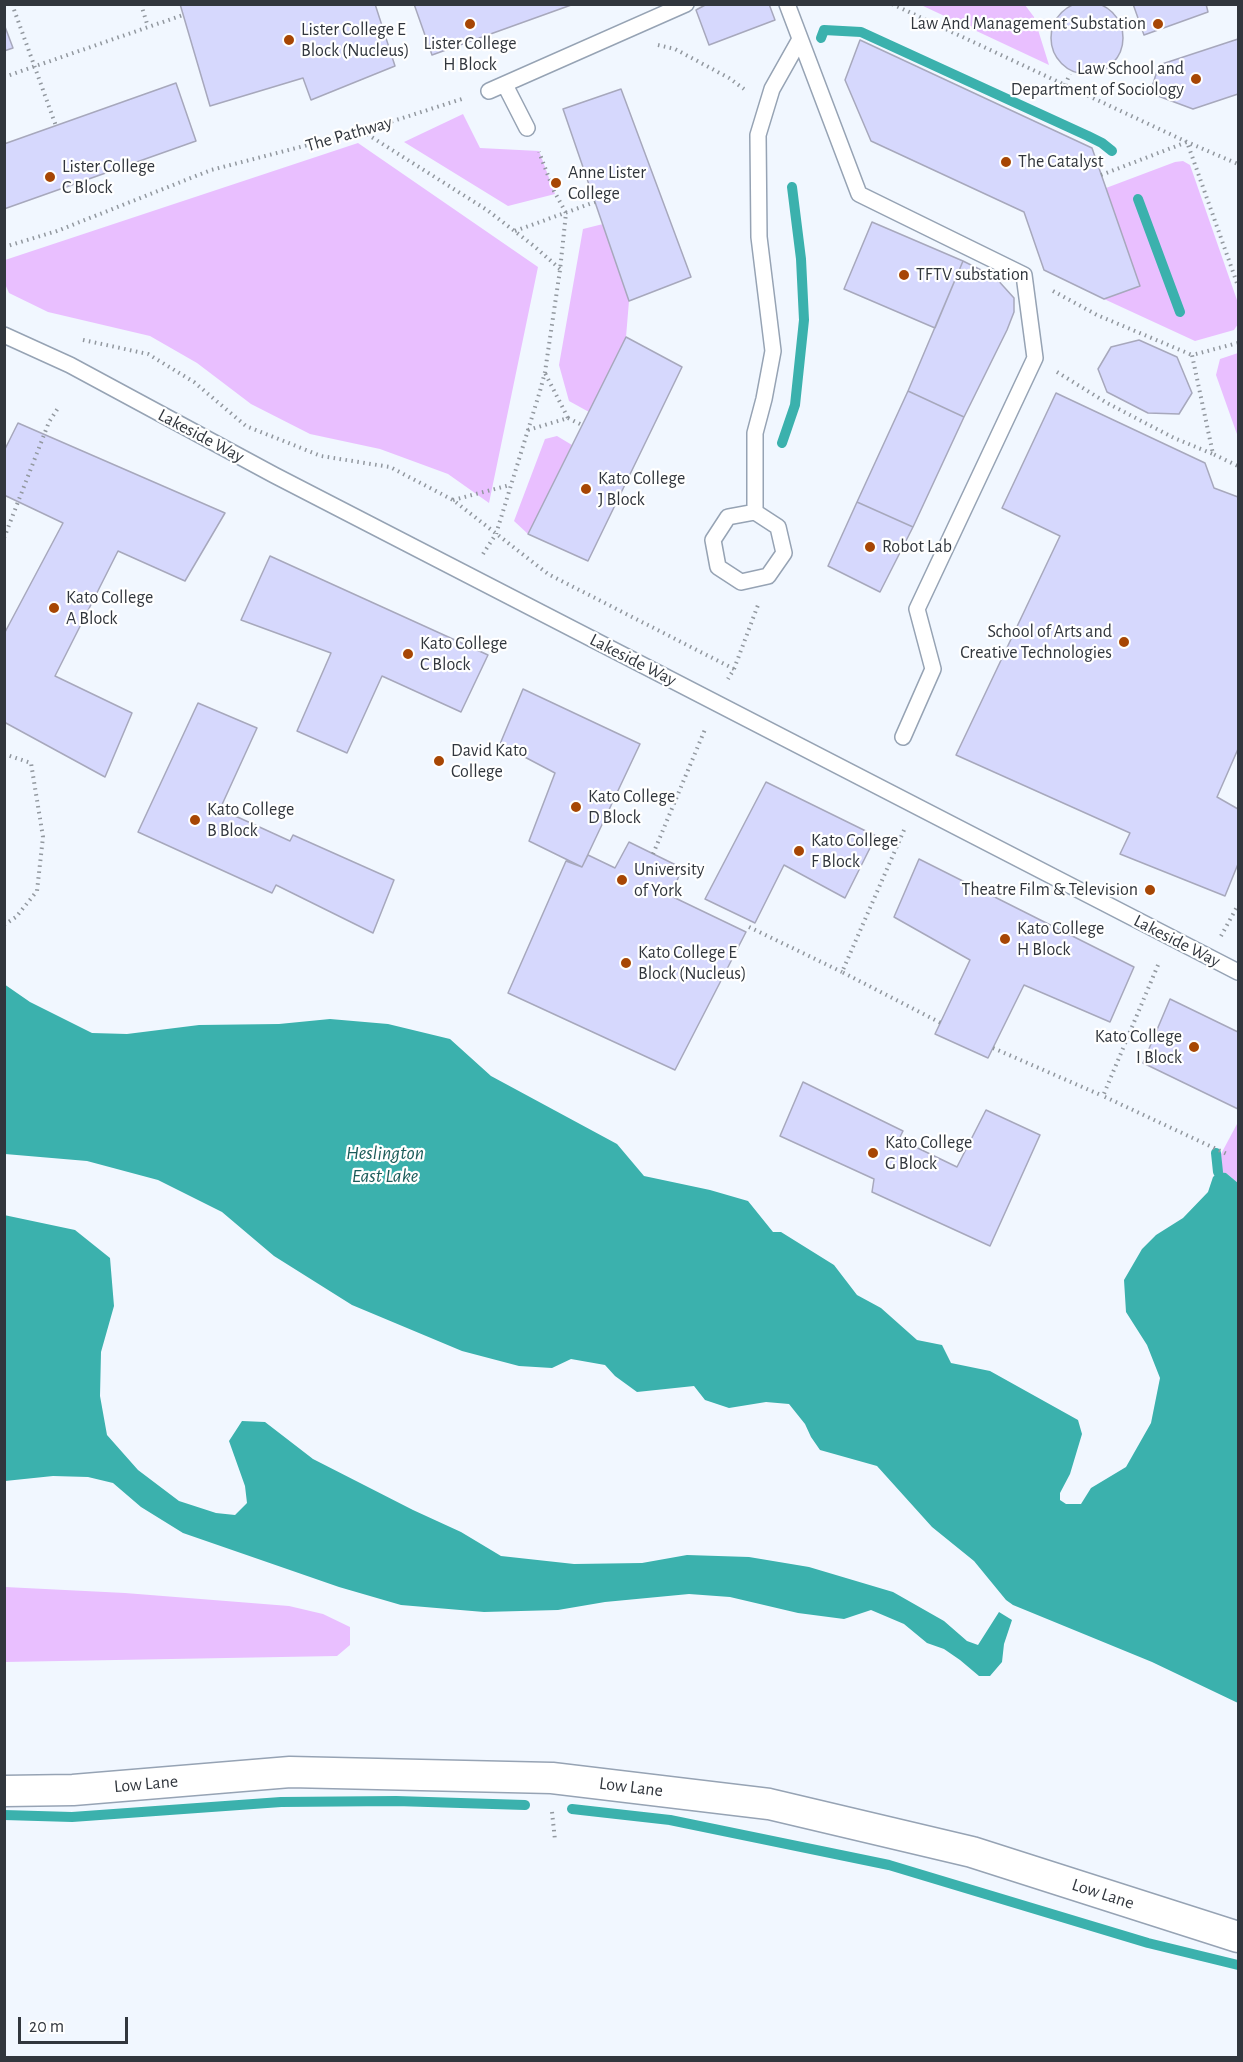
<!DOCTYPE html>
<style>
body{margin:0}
#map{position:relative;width:1243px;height:2062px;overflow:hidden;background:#f1f7ff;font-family:"Alegreya Sans",sans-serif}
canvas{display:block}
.frame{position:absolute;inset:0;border:6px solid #31363d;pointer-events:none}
.scale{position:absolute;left:18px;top:2017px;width:110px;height:27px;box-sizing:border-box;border:3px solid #31363d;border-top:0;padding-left:8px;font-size:18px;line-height:21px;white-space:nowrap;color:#31363d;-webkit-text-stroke:4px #fff;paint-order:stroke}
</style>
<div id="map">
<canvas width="1243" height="2062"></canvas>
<div class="frame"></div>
<div class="scale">20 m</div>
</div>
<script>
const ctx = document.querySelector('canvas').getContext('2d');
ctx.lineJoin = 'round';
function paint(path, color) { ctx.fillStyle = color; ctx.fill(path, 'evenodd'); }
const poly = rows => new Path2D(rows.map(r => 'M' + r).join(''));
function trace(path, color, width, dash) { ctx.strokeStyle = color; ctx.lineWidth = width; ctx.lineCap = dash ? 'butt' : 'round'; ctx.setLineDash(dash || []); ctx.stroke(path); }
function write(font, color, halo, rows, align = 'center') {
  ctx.font = font + ' "Alegreya Sans",sans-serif'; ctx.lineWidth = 4.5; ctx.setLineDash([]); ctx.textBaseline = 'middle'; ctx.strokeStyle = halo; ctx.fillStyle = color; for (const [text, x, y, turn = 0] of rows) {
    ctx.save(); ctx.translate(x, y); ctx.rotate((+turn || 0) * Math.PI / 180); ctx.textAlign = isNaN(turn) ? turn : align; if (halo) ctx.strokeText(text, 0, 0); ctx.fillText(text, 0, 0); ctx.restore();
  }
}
paint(poly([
 [921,5,1025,5,1034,17,1049,65],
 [463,114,480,148,539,151,555,194,508,206,404,142],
 [358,143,538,267,489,503,448,474,380,449,310,434,251,404,197,363,150,336,48,312,9,293,5,284,5,260],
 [1183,161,1190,165,1238,303,1238,324,1234,330,1195,341,1104,299,1140,286,1106,188,1175,162],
 [603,224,629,301,626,337,589,412,569,401,559,365,583,229],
 [1238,353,1238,437,1216,375,1220,359],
 [557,436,572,445,528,534,514,521,545,439],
 [1237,1124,1238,1125,1238,1183,1226,1173,1222,1173,1221,1154],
 [5,1587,125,1593,289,1606,323,1614,350,1627,350,1645,337,1656,5,1662]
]), '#e9bfff');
paint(poly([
 [4,984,30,1002,92,1033,127,1034,199,1025,279,1024,330,1019,388,1024,450,1039,491,1076,617,1144,644,1176,710,1190,748,1201,773,1232,781,1232,834,1265,857,1295,881,1308,917,1340,942,1345,951,1363,990,1371,1078,1420,1082,1434,1070,1474,1060,1493,1060,1500,1066,1504,1081,1504,1091,1488,1126,1467,1151,1423,1160,1378,1147,1345,1126,1312,1124,1280,1142,1249,1156,1235,1183,1218,1208,1192,1213,1177,1218,1172,1226,1173,1238,1183,1238,1703,1152,1662,1013,1605,1006,1600,974,1561,932,1527,877,1466,820,1450,811,1437,805,1424,789,1404,766,1402,729,1408,705,1400,694,1386,637,1392,615,1376,605,1365,571,1359,552,1368,519,1366,462,1351,352,1305,274,1256,222,1212,158,1180,87,1161,5,1154],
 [4,1215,75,1230,110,1258,114,1306,101,1352,100,1396,107,1435,138,1470,179,1501,216,1513,235,1515,247,1503,245,1486,229,1441,242,1421,265,1422,313,1459,413,1510,461,1532,501,1556,574,1564,642,1563,687,1555,749,1557,809,1567,893,1592,944,1621,967,1641,978,1645,999,1612,1012,1620,1004,1644,1002,1662,990,1676,979,1676,960,1660,944,1649,927,1643,904,1624,871,1610,844,1619,798,1613,730,1597,689,1594,605,1602,558,1610,484,1612,401,1605,339,1587,183,1533,141,1507,113,1483,88,1477,53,1476,5,1481]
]), '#3bb1ad');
trace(poly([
 [821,38,824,30,861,32,1088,136,1102,143,1112,151],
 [1138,199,1180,312],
 [782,443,795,405,804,320,801,259,792,187],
 [1216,1153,1218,1172],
 [572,1809,670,1820,889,1865,1148,1943,1238,1965],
 [4,1815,72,1817,281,1802,396,1801,525,1805]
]), '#3bb1ad', 10);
const building = poly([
 '1051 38a36 36 0 1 1 72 0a36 36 0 1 1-72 0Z',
 [180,4,375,4,395,66,311,100,303,78,210,106,180,4],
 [414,4,574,4,432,55,414,4],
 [707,4,769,4,775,20,709,45,696,10,707,4],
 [1133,4,1206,4,1208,12,1144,35,1133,4],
 [4,24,13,48,4,51,4,24],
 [1238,39,1238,94,1193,109,1150,93,1159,65,1238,39],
 [860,40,1092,148,1140,286,1104,299,1044,270,1024,212,871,141,845,80,860,40],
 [176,83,196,141,4,209,4,144,176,83],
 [621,89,691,277,629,301,563,109,621,89],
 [872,222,963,261,935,328,844,289,872,222],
 [963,261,995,277,1014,298,1014,312,1007,330,964,417,908,391,963,261],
 [626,337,682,367,588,561,528,534,626,337],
 [1139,340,1177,357,1192,393,1179,414,1148,413,1107,392,1098,369,1111,347,1139,340],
 [908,391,964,417,913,527,857,502,908,391],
 [1056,393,1205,463,1214,488,1238,497,1238,749,1217,797,1238,809,1238,864,1225,896,1120,854,1130,833,956,755,1060,536,1002,508,1056,393],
 [18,423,225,513,185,581,118,551,55,676,132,713,105,777,4,722,4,634,63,523,4,495,4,451,18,423],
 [857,502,913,527,880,592,828,566,857,502],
 [270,556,488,655,461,712,382,676,347,753,297,731,331,653,241,620,270,556],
 [523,689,640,744,582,867,529,841,555,773,500,744,523,689],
 [198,703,257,728,220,809,290,841,293,835,394,880,373,933,276,885,272,893,138,832,198,703],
 [766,782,876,836,845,898,784,865,755,923,705,899,766,782],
 [629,842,682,868,671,896,746,932,675,1070,508,993,566,861,582,867,588,855,615,868,629,842],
 [919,859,1134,967,1110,1022,1024,985,988,1058,935,1034,970,960,894,917,919,859],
 [1170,999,1238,1032,1238,1109,1143,1063,1170,999],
 [803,1082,903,1131,899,1139,957,1167,986,1110,1040,1135,990,1246,872,1192,874,1179,780,1136,803,1082]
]);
paint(building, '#d6d8fd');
trace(building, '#a7a8bc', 1.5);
const service = poly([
 [787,4,859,194,1024,275,1035,358,917,609,933,669,903,737],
 [505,85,527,128],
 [489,91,686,4],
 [4,335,70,365,274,475,1238,972],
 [755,512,755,433,764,399,773,351,759,237,758,135,772,89,799,41],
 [755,512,778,527,784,553,768,576,741,582,718,567,713,540,728,517,755,512]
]);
const minor = poly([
 [4,1791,73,1790,290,1772,552,1778,769,1804,972,1852,1238,1937]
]);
trace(service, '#96a3b4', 18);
trace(minor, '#96a3b4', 33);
trace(poly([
 [12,4,56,126],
 [141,4,148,27],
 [892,4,1187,142,1238,164],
 [658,45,675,49,729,78,744,89],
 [4,77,183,15],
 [1065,85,1070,74],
 [362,131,487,210,534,246,560,269],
 [1101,175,1187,142,1238,286],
 [515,231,595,202],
 [4,247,57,231,211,170,362,131,465,98],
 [1053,291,1097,315,1192,355],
 [83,340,148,354,194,382,246,426,321,456,390,467,453,500,548,574,734,669,728,679],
 [1238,343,1192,355,1213,454,1238,466],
 [1057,372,1107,403,1174,438,1213,454],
 [568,418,582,425],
 [528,430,568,418,545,373],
 [453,500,510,485],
 [4,538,49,422,58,408],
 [483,554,496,534,540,391,545,372,560,270,566,213,554,191,539,152],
 [734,669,758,605],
 [4,754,31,763,43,837,37,891,16,917,4,925],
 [904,830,842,972,941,1023],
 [653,854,706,727],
 [749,927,842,972],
 [1221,936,1238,905],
 [1158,965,1103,1096,1227,1154],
 [993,1048,1103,1096],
 [552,1812,555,1840]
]), '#92989f', 4, [1.5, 4.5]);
trace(service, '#fff', 15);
trace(minor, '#fff', 30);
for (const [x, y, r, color] of [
 [470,24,6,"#a74604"],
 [1158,24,6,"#a74604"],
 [289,40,6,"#a74604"],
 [1196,79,6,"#a74604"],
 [1006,162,6,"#a74604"],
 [50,177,6,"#a74604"],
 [556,183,6,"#a74604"],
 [904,275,6,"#a74604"],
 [586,489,6,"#a74604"],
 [870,547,6,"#a74604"],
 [54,608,6,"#a74604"],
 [1124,642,6,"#a74604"],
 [408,654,6,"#a74604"],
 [439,761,6,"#a74604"],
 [576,807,6,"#a74604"],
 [195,820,6,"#a74604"],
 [799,851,6,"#a74604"],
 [622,880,6,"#a74604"],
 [1150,890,6,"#a74604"],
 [1005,939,6,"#a74604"],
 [626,963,6,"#a74604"],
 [1194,1047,6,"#a74604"],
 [873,1153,6,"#a74604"]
]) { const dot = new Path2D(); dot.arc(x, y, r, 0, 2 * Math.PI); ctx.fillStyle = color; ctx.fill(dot); trace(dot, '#fff', 2); }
write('18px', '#31363d', '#fff', [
 ["Law And Management Substation",1146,24,"right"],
 ["Lister College E",301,30],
 ["Block (Nucleus)",301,51],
 ["Lister College",470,44,"center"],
 ["H Block",470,65,"center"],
 ["Law School and",1184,69,"right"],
 ["Department of Sociology",1184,90,"right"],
 ["The Catalyst",1018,162],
 ["Lister College",62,167],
 ["C Block",62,188],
 ["Anne Lister",568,173],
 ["College",568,194],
 ["TFTV substation",916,275],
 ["Kato College",598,479],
 ["J Block",598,500],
 ["Robot Lab",882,547],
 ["Kato College",66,598],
 ["A Block",66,619],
 ["School of Arts and",1112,632,"right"],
 ["Creative Technologies",1112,653,"right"],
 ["Kato College",420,644],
 ["C Block",420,665],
 ["David Kato",451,751],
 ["College",451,772],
 ["Kato College",588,797],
 ["D Block",588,818],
 ["Kato College",207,810],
 ["B Block",207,831],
 ["Kato College",811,841],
 ["F Block",811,862],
 ["University",634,870],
 ["of York",634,891],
 ["Theatre Film & Television",1138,890,"right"],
 ["Kato College",1017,929],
 ["H Block",1017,950],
 ["Kato College E",638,953],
 ["Block (Nucleus)",638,974],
 ["Kato College",1182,1037,"right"],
 ["I Block",1182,1058,"right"],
 ["Kato College",885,1143],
 ["G Block",885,1164]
], 'left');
write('18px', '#31363d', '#fff', [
 ["The Pathway",349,134,-16],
 ["Lakeside Way",201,436,28],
 ["Lakeside Way",633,660,27],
 ["Lakeside Way",1177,941,27],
 ["Low Lane",146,1784,-5],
 ["Low Lane",631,1787,7],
 ["Low Lane",1103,1894,18]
]);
write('italic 20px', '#1c5c5a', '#fff', [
 ["Heslington",385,1153],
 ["East Lake",385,1176]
]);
</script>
